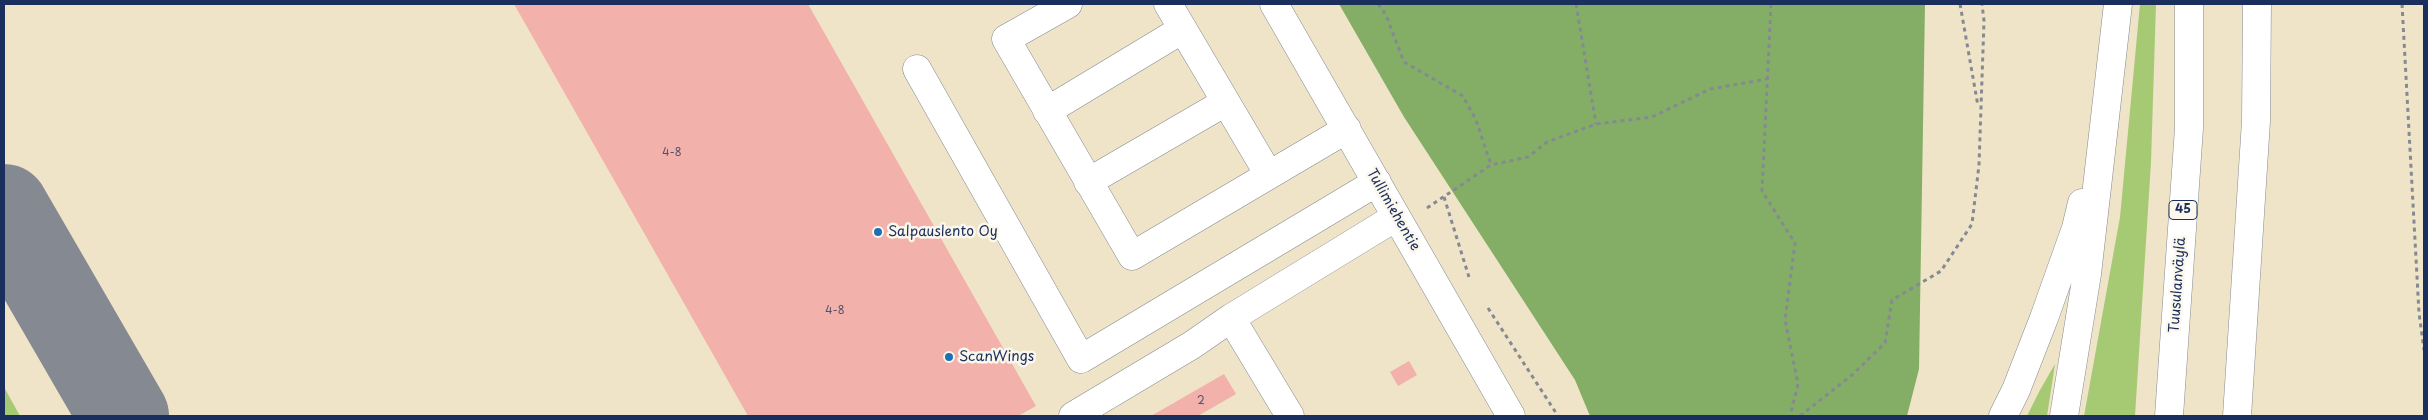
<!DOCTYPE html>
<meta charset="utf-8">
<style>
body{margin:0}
#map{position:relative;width:2428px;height:420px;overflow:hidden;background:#efe4c7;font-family:"Playpen Sans",sans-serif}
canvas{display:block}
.frame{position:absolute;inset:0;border:5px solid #1b2f5e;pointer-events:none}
</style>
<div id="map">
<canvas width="2428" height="420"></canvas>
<div class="frame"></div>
</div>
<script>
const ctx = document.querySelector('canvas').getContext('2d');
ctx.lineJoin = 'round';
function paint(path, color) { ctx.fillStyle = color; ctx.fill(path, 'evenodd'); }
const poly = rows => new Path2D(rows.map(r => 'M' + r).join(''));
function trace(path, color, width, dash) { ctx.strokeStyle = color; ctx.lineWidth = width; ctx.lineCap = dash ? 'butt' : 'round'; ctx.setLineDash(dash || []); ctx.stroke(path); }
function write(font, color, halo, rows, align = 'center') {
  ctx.font = font + ' "Playpen Sans",sans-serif'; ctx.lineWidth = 5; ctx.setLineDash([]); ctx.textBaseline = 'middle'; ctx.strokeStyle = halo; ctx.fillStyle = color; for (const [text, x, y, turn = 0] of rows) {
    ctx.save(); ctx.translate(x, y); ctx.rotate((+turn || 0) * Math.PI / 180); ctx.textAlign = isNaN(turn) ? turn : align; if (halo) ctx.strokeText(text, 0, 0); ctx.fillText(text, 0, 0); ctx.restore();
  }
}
paint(poly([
 [2140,4,2156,4,2151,162,2135,416,2084,416,2120,217],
 [2055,364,2047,416,2027,416,2040,390],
 [4,387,20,416,4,416]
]), '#a6ca73');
paint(poly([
 [1339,4,1925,4,1919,369,1907,416,1590,416,1575,380,1404,117]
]), '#84ae65');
trace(poly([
 [4,209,124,416]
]), '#858a92', 90);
paint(poly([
 [514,4,808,4,1036,406,1018,416,748,416],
 [1409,361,1417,375,1398,386,1390,372],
 [1224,374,1236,394,1198,416,1151,416]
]), '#f2b1ab');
const minor = poly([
 [1068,4,1006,39,1132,256,1347,129],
 [1168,4,1269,175],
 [1274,4,1511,416],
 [917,69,1081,359,1377,182],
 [1047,111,1183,29],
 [1088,182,1224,103],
 [1231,318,1290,416],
 [1073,416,1192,345,1231,318,1396,217]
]);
const highway = poly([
 [2003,416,2016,390,2044,318,2076,228,2082,203],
 [2064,416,2087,274,2118,4],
 [2169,416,2189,128,2189,4],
 [2237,416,2256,121,2257,4]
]);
trace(minor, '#858a92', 29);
trace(highway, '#858a92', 29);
trace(poly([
 [1378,4,1386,15,1404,62,1463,96,1476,120,1491,165],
 [1576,4,1596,124],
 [1771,4,1762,191,1795,243,1785,320,1798,384,1790,416],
 [1960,4,1978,106],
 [2402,4,2419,313,2424,350],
 [1444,197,1469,277],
 [1427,208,1491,165,1528,157,1547,142,1596,124,1652,117,1710,89,1767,79],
 [1488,308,1558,416],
 [1800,416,1852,375,1885,343,1892,300,1941,271,1972,224,1979,165,1984,21,1982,4]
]), '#858a92', 3, [4, 4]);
trace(minor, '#fff', 28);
trace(highway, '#fff', 28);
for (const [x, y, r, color] of [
 [878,232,5,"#1f6fb2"],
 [949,357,5,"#1f6fb2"]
]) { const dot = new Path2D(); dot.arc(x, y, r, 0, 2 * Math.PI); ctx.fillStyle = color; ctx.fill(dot); trace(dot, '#fbf7ec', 2); }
write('11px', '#515071', null, [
 ["4-8",672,153],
 ["4-8",835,311],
 ["2",1201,401]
]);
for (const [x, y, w] of [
 [2183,210,28]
]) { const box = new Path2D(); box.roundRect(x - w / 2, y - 9.5, w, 19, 4); ctx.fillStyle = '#fbf7ec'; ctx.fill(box); trace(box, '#1b2f5e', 1); }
write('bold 12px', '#1b2f5e', null, [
 ["45",2183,210]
]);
write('14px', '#1b2f5e', '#fbf7ec', [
 ["Tullimiehentie",1393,210,60],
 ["Tuusulanväylä",2178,285,-86]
]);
write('14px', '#1b2f5e', '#fbf7ec', [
 ["Salpauslento Oy",888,232],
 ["ScanWings",959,357]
], 'left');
</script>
